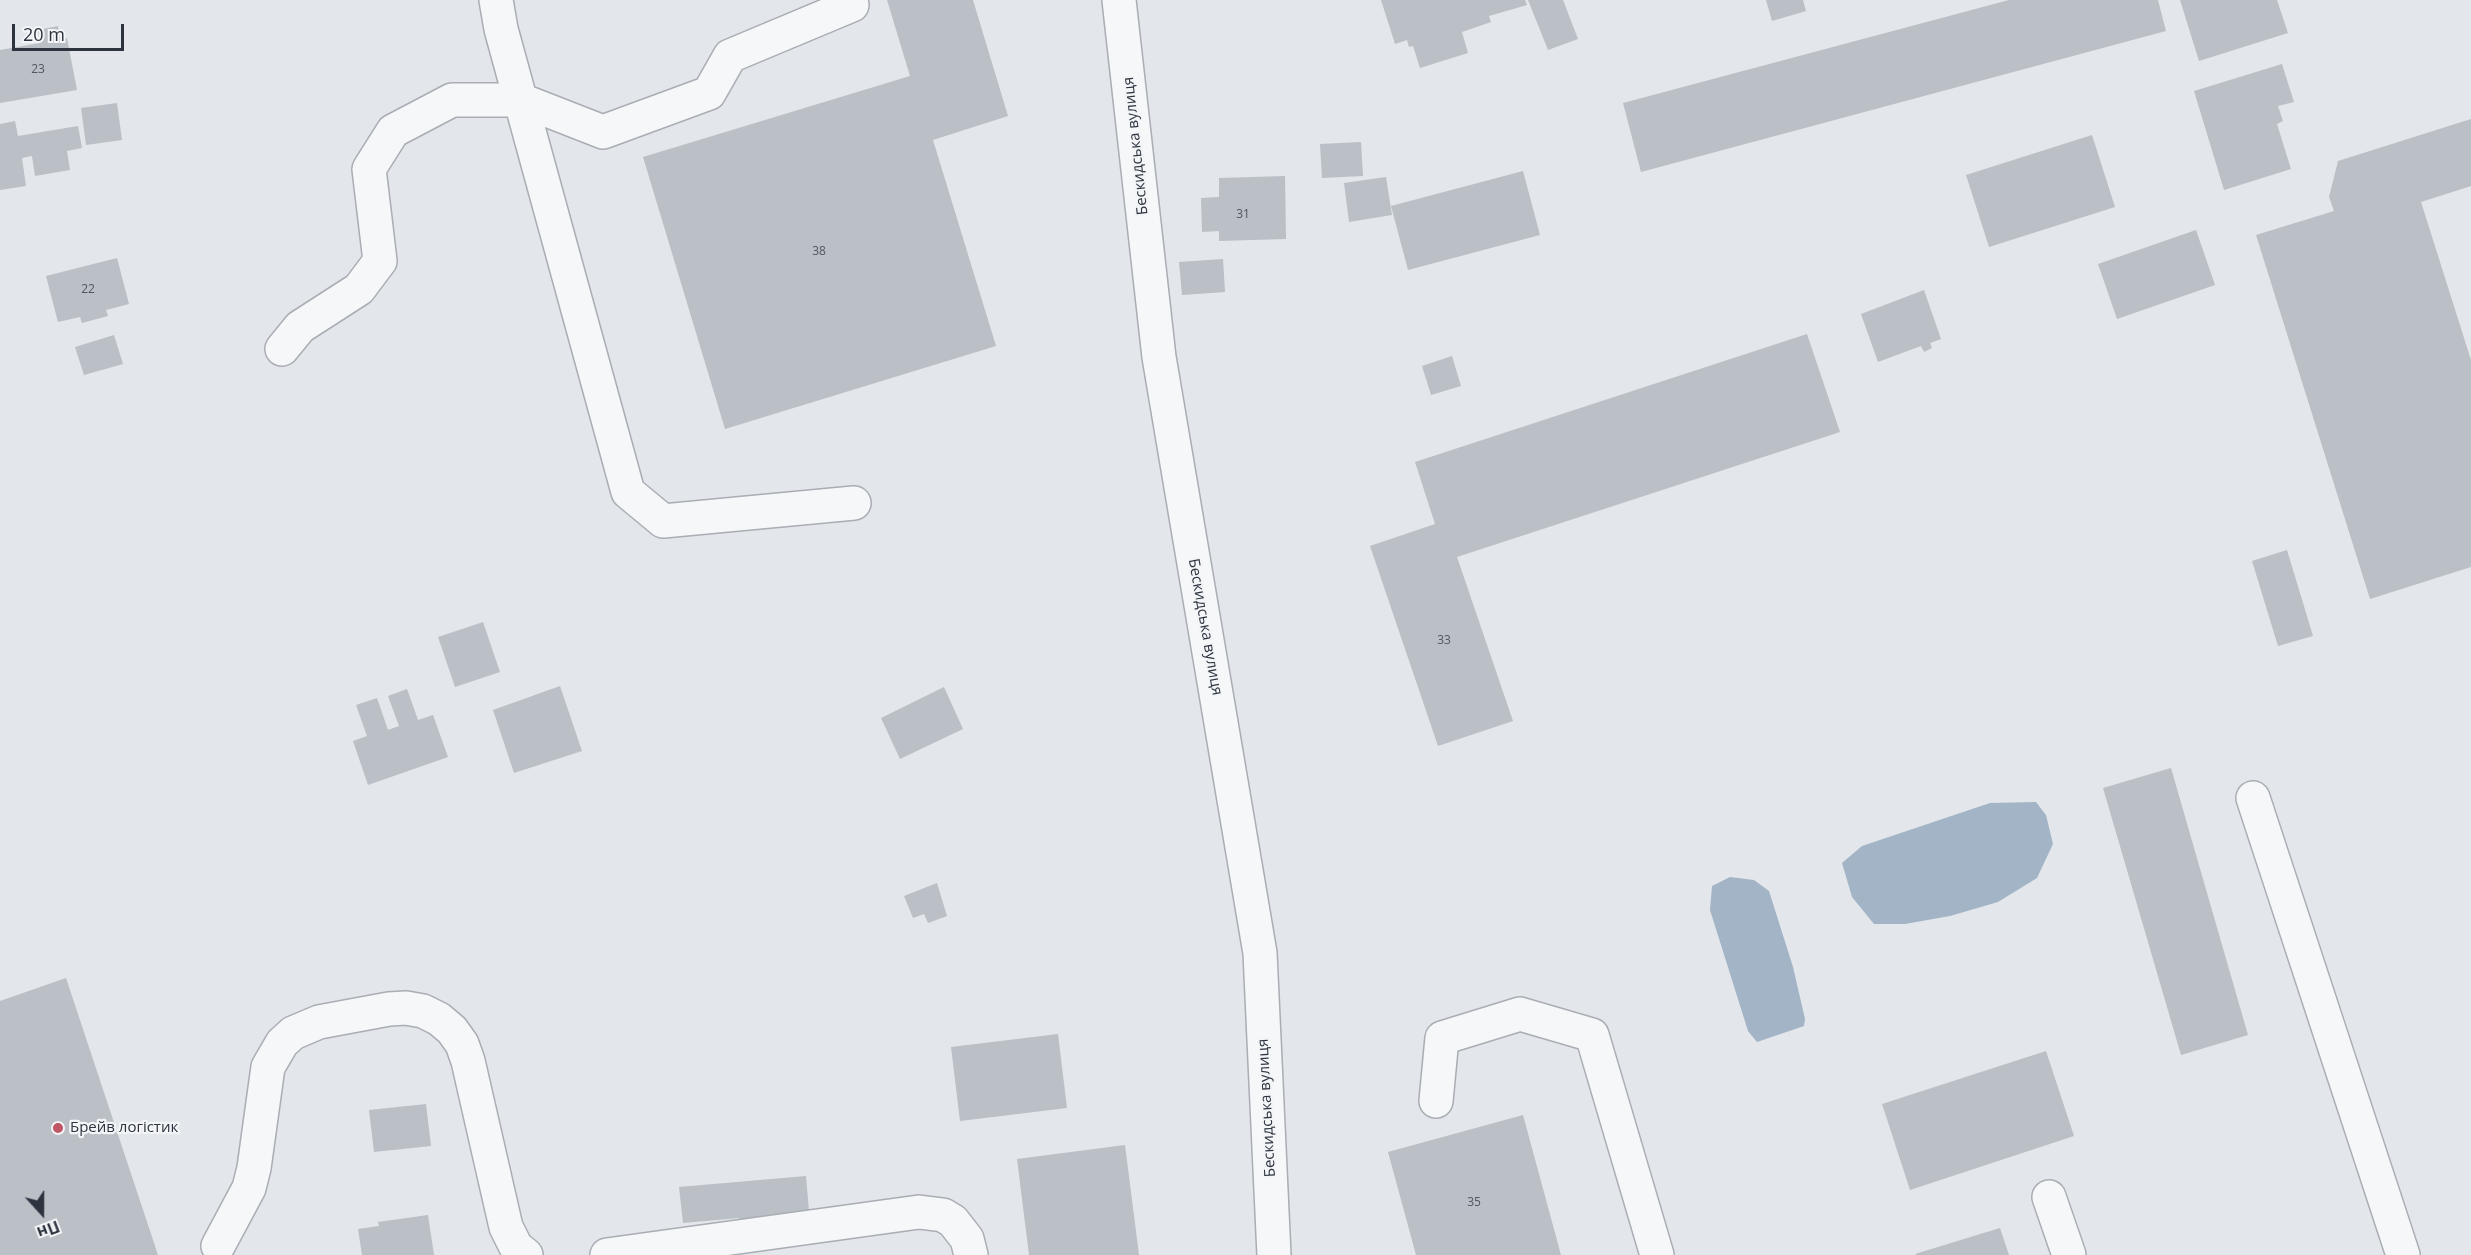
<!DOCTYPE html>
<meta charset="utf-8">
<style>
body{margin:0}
#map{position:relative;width:2471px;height:1255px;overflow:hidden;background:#e3e6ea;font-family:"Open Sans",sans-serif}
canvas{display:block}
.north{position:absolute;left:12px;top:1183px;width:60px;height:60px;-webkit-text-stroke:4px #f3f5f7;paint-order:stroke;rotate:159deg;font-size:16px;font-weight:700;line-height:24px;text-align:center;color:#2d3440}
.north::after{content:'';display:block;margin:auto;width:21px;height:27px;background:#2d3440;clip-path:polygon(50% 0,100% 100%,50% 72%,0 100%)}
.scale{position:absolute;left:12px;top:24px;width:112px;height:27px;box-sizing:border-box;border:3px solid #2d3440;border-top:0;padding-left:8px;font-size:18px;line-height:21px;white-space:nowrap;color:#2d3440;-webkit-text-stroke:4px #f3f5f7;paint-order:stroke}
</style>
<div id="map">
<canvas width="2471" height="1255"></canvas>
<div class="north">Пн</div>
<div class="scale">20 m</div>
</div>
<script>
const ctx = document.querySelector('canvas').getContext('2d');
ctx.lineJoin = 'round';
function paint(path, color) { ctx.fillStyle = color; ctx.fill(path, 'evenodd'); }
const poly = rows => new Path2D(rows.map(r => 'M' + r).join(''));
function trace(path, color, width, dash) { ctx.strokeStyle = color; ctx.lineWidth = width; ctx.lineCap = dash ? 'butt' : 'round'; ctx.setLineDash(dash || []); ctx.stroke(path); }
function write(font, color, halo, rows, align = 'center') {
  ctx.font = font + ' "Open Sans",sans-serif'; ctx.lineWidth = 4.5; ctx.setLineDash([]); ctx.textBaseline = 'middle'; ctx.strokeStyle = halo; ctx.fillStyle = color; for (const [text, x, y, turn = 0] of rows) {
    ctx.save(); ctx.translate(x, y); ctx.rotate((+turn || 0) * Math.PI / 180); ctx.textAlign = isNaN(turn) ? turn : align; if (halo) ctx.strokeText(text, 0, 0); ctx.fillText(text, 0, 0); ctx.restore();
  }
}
paint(poly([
 [2036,802,2046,815,2053,844,2037,878,1998,902,1950,916,1905,924,1874,924,1852,897,1842,863,1862,846,1990,803],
 [1730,877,1754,880,1769,891,1793,967,1805,1019,1804,1026,1757,1042,1748,1031,1710,910,1712,886]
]), '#a2b4c6');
paint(poly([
 [887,0,973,0,1008,116,933,140,996,346,725,429,643,157,910,76],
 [1381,0,1525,0,1527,5,1489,16,1491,22,1462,32,1468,53,1420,68,1413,46,1409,47,1407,40,1395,44],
 [1528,0,1563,0,1578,39,1548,50],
 [1766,0,1803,0,1806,11,1772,21],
 [2009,0,2158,0,2166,31,1641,172,1623,103],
 [2180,0,2277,0,2288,33,2199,61],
 [58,26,60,39,67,38,77,90,0,103,0,50,40,43,38,30],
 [2282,64,2294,102,2278,106,2283,121,2277,124,2291,169,2224,190,2194,91],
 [117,103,122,140,86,145,81,108],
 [2471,119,2471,186,2421,202,2471,360,2471,567,2370,599,2256,235,2334,211,2329,197,2338,161],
 [15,121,18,136,78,126,82,148,67,151,70,170,35,176,32,156,22,158,26,186,0,190,0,124],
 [2092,135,2115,207,1989,247,1966,175],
 [1361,142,1363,176,1322,178,1320,144],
 [1523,171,1540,235,1408,270,1391,206],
 [1285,176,1286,239,1219,241,1219,231,1202,232,1201,198,1219,197,1219,178],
 [1386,177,1392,215,1349,222,1344,183],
 [2196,230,2215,285,2117,319,2098,264],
 [117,258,129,304,106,310,108,316,82,323,80,317,58,322,46,276],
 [1223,259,1225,292,1182,295,1179,262],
 [1924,290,1941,339,1930,343,1932,348,1924,352,1921,346,1878,362,1861,314],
 [1807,334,1840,432,1457,557,1513,721,1438,746,1370,546,1435,524,1415,462],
 [114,335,123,364,84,375,75,347],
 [1452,356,1461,386,1431,395,1422,366],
 [2287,550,2313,636,2278,646,2252,561],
 [483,622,500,672,455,687,438,637],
 [560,686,582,751,514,773,493,710],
 [944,687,963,729,900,759,881,718],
 [407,689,418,720,433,715,448,757,368,785,353,741,367,736,356,705,377,698,388,730,399,726,388,696],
 [2171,768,2248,1035,2181,1055,2103,788],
 [937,883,947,916,928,923,924,914,913,918,904,896],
 [66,978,158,1255,0,1255,0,1001],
 [1058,1034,1067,1108,960,1121,951,1047],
 [2046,1051,2074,1136,1910,1190,1882,1104],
 [426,1104,431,1146,374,1152,369,1110],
 [1523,1115,1561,1255,1416,1255,1388,1152],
 [1125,1145,1139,1255,1029,1255,1017,1159],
 [806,1176,809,1211,768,1215,768,1219,740,1222,739,1218,683,1223,679,1187],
 [428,1215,434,1255,362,1255,358,1229,379,1226,378,1222],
 [2000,1228,2009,1255,1916,1255,1915,1254]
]), '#bbbfc6');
const minor = poly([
 [496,0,501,29,628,492,663,521,854,503],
 [1119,0,1159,357,1260,953,1274,1255],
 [282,349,300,327,359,289,380,261,369,169,393,131,452,100,521,100,603,132,709,93,730,56,852,5],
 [2253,798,2403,1255],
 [1436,1101,1442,1038,1520,1014,1592,1035,1657,1255],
 [2049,1197,2069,1255],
 [218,1246,249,1188,254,1168,268,1067,282,1043,293,1033,319,1022,389,1009,406,1008,423,1011,439,1019,452,1030,462,1044,468,1061,506,1227,516,1247,526,1255],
 [607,1255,919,1212,943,1215,953,1221,967,1239,971,1255]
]);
trace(minor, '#a9adb4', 36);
trace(minor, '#f6f7f8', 33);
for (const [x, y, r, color] of [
 [58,1128,6,"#c15667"]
]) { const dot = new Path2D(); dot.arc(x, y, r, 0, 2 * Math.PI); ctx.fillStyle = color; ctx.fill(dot); trace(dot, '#f3f5f7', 2); }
write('12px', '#505762', null, [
 ["23",38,70],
 ["31",1243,215],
 ["38",819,252],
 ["22",88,290],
 ["33",1444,641],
 ["35",1474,1203]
]);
write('15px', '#2d3440', '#f3f5f7', [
 ["Бескидська вулиця",1136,146,-96],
 ["Бескидська вулиця",1205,627,80],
 ["Бескидська вулиця",1267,1108,-93]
]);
write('15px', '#2d3440', '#f3f5f7', [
 ["Брейв логістик",70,1128]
], 'left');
</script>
